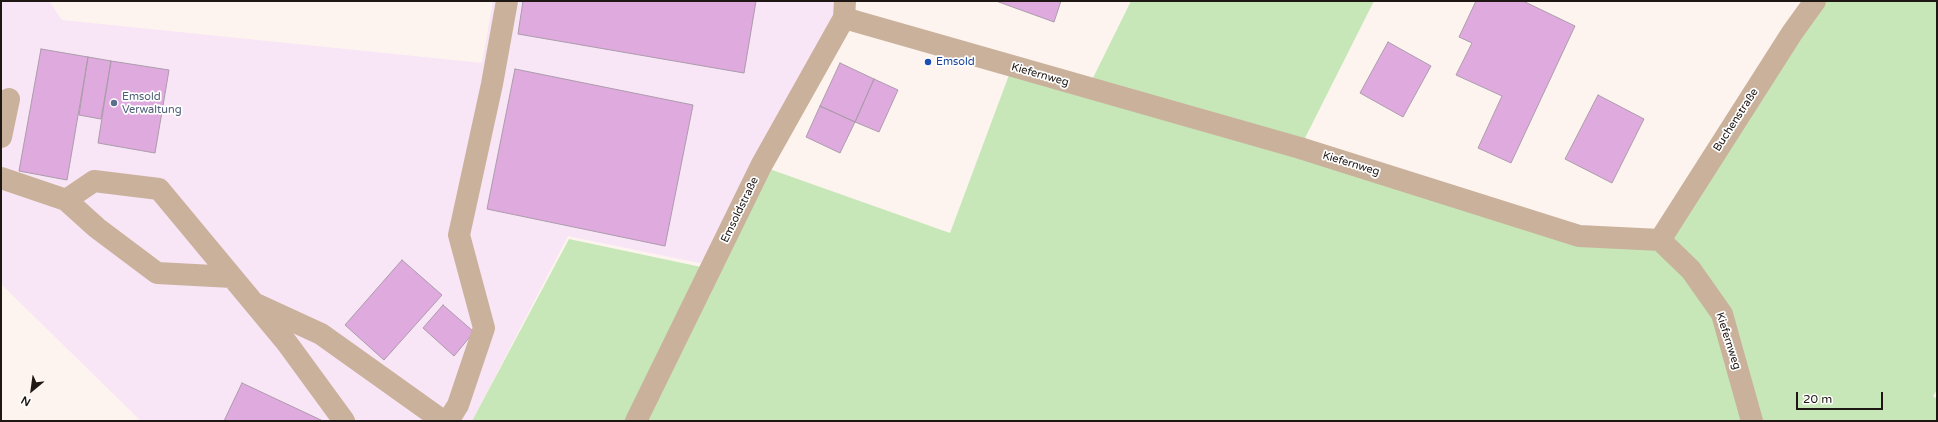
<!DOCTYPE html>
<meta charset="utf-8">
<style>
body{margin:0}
#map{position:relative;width:1938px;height:422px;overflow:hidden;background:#fdf4ef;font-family:"Varela Round",sans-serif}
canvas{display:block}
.frame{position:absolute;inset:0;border:2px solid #1f1713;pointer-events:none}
.north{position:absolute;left:12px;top:370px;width:40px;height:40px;-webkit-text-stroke:3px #fff;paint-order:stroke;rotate:209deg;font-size:11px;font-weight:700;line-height:16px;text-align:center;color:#1f1713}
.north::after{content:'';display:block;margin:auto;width:14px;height:18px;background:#1f1713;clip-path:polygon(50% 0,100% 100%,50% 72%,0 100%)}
.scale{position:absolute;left:1796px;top:392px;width:87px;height:18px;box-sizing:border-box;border:2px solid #1f1713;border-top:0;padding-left:5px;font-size:12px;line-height:14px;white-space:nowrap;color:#1f1713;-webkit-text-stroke:3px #fff;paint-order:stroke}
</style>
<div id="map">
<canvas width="1938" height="422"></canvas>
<div class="frame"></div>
<div class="north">N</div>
<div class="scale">20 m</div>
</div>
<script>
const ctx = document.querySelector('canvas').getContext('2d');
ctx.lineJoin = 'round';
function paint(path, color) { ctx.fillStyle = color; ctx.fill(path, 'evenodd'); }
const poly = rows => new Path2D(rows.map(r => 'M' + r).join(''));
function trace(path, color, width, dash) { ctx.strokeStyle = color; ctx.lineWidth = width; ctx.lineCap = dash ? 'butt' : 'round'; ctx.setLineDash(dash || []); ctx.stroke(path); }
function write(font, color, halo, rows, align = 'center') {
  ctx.font = font + ' "Varela Round",sans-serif'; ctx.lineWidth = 3.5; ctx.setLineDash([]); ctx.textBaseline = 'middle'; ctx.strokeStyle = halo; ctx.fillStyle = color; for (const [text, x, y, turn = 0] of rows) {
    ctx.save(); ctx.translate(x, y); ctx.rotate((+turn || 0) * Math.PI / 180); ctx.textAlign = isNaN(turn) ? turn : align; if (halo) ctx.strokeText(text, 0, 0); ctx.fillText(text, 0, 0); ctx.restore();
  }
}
paint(poly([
 [1,1,49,1,62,20,482,63,493,1,840,1,839,19,709,265,568,236,472,421,141,421,1,284]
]), '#f8e5f6');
paint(poly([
 [1131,1,1374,1,1300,148,1579,236,1659,240,1815,1,1937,1,1937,390,1933,396,1937,399,1937,421,646,421,761,166,950,233,1012,67,1088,88],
 [569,239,706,268,631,421,472,421]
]), '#c8e7b8');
const building = poly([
 [523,1,756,1,744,73,518,34,523,1],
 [996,1,1061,1,1054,22,996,1],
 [1476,1,1523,1,1575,26,1511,163,1478,148,1502,96,1456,75,1472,43,1459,37,1476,1],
 [1388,42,1431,66,1403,117,1360,93,1388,42],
 [41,49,88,57,67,180,19,171,41,49],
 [88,57,111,61,101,119,79,115,88,57],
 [111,61,169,70,155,153,98,143,111,61],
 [840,63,874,79,855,122,820,106,840,63],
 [515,69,693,105,665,246,487,209,515,69],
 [874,79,898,90,879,132,855,122,874,79],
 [1598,95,1644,119,1612,183,1565,159,1598,95],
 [820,106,855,122,840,153,806,137,820,106],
 [402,260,442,295,384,360,345,325,402,260],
 [443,305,474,332,454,356,423,328,443,305],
 [242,383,323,421,224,421,242,383]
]);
paint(building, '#dfaade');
trace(building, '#ac9cac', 1);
trace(poly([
 [844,18,1300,148,1579,236,1660,240,1691,270,1722,314,1752,421],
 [1,137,9,99],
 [1,178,66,200,94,181,159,189,287,343,344,421],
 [66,200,97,228,157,273,232,277],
 [1660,240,1792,33,1815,1],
 [258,305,321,334,443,421],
 [448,421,458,405,484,328,459,235,492,84,507,1],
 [636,421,761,166,844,18,845,1]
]), '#cab19b', 22);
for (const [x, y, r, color] of [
 [928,62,4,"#1a4fb4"],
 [114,103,4,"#5c6f8a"]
]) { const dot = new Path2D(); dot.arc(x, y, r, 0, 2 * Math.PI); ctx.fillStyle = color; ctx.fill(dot); trace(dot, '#fff', 1.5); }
write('11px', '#164399', '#fff', [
 ["Emsold",936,62]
], 'left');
write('11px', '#1f1713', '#fff', [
 ["Kiefernweg",1040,75,16],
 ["Buchenstraße",1736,120,-57],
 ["Kiefernweg",1351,164,17],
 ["Emsoldstraße",740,210,-64],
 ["Kiefernweg",1728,341,72]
]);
write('11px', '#4e5e75', '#fff', [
 ["Emsold",122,97],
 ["Verwaltung",122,110]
], 'left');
</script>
